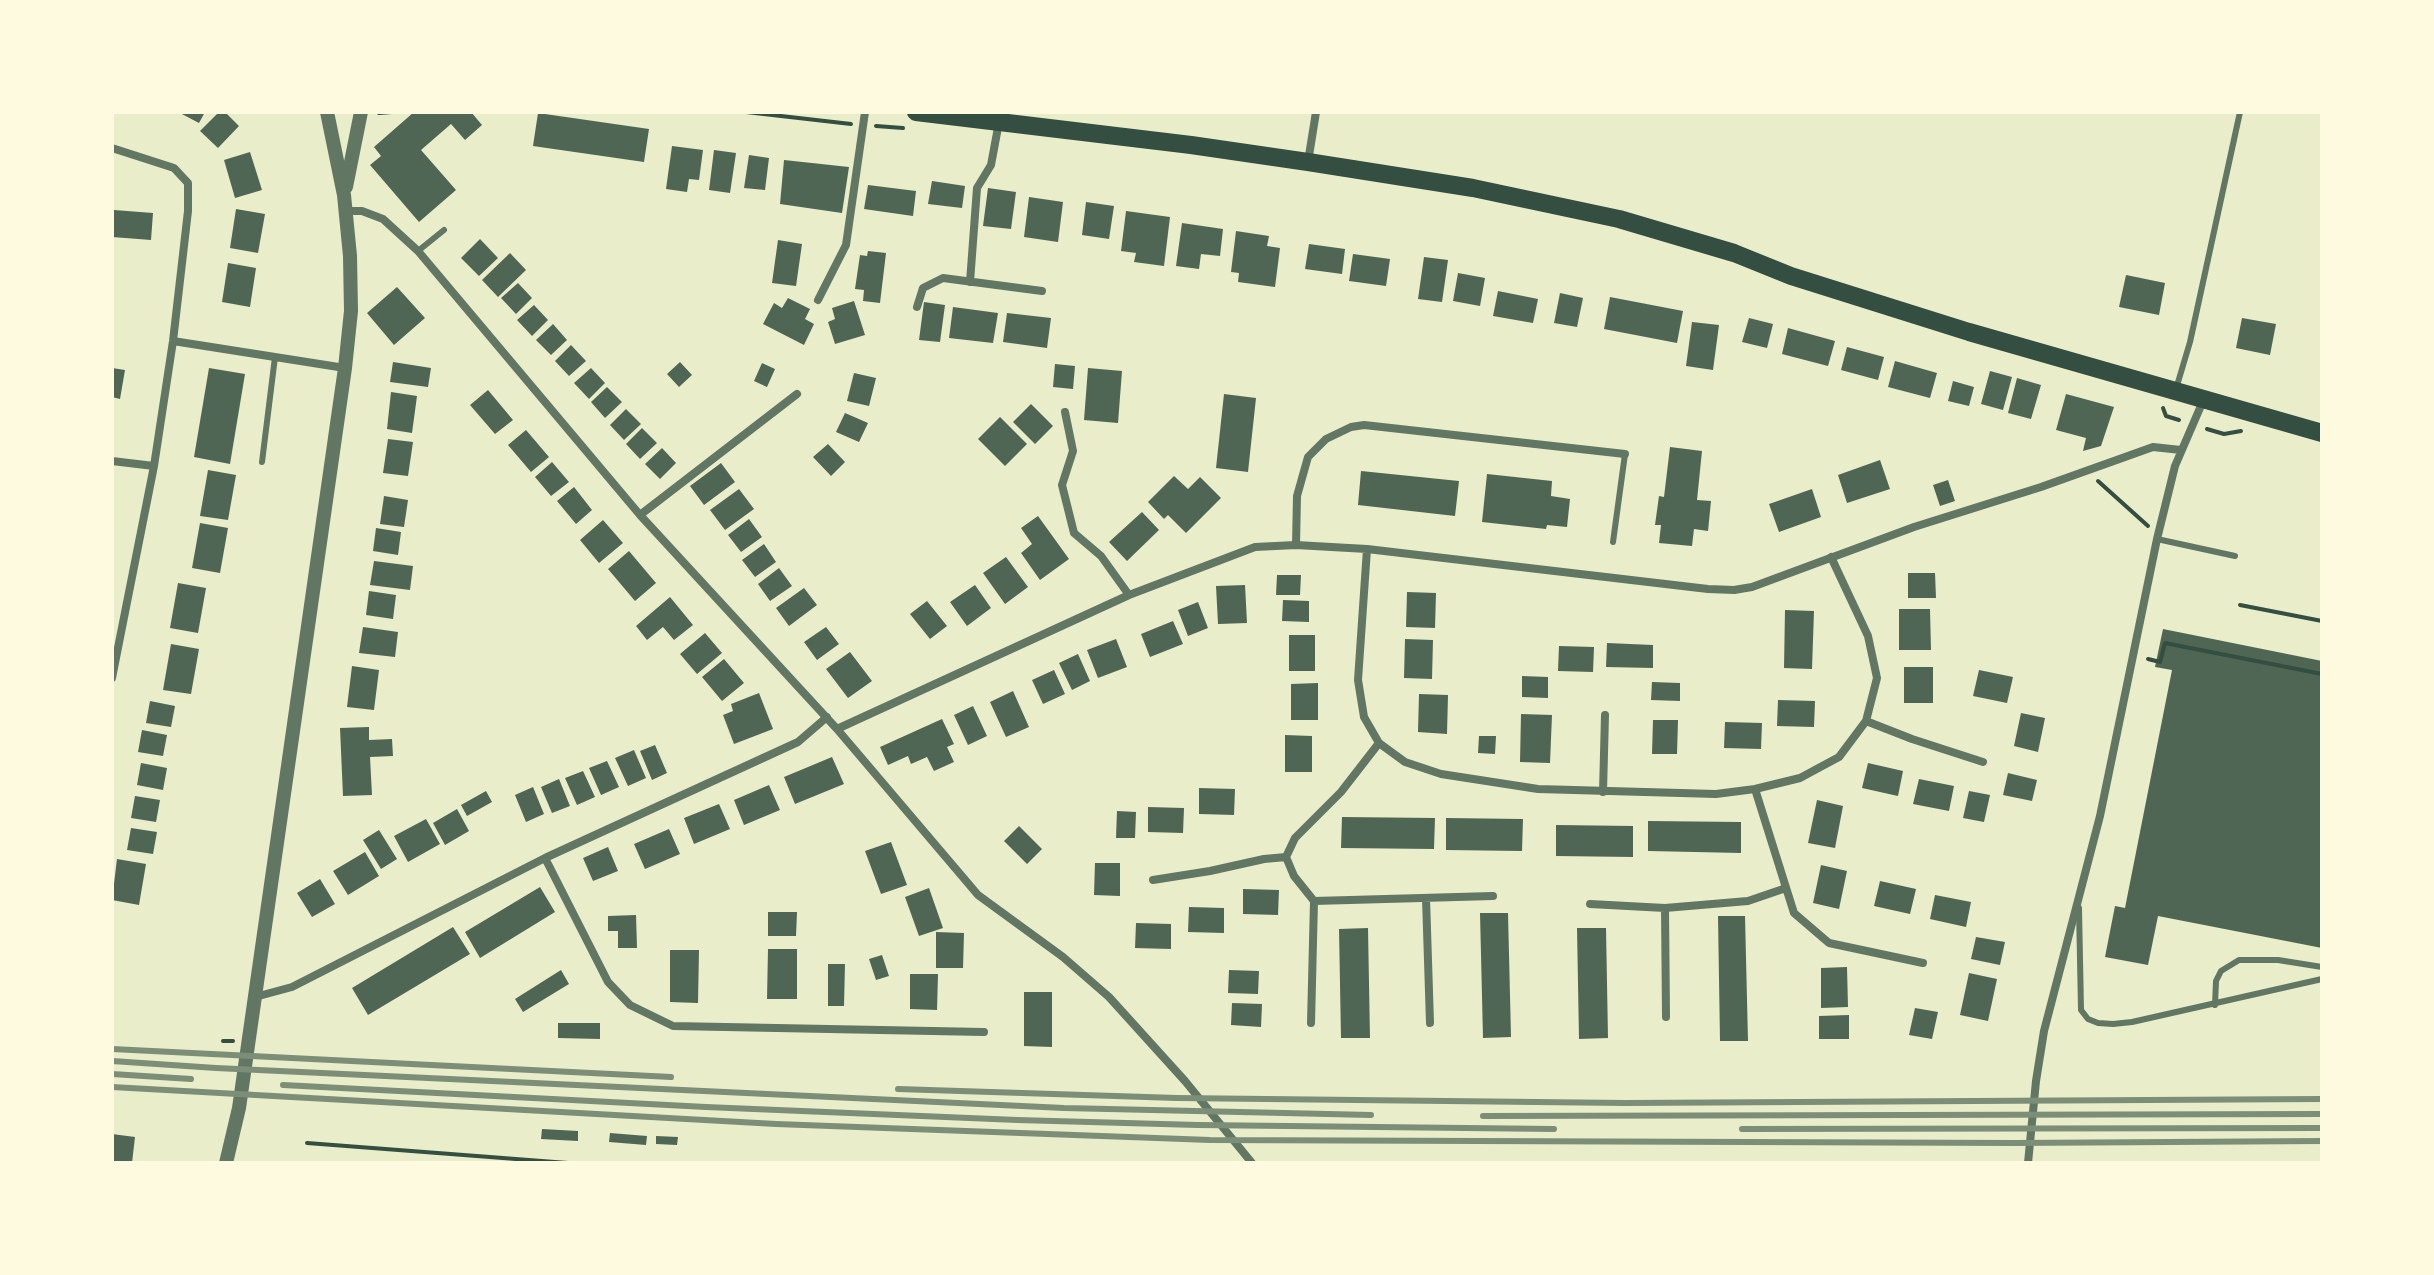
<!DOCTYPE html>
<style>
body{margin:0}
#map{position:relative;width:2434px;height:1275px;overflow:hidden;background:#e9edc9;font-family:Inter,sans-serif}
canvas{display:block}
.frame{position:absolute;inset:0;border:114px solid #fefae0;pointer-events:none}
</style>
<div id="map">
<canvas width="2434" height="1275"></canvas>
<div class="frame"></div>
</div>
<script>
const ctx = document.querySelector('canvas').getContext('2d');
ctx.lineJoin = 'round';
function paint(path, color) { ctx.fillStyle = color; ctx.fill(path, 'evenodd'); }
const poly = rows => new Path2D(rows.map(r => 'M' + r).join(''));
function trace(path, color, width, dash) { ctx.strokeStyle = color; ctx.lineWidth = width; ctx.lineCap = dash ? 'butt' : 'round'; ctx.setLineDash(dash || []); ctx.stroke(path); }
paint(poly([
 [178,112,205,112,199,123],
 [219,112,225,112,239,126,218,148,200,131],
 [414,112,471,112,482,125,465,140,451,124,421,150,456,190,419,222,370,165,381,156,374,147],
 [538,113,649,129,644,162,533,146],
 [672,146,703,150,699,180,689,179,687,192,666,189],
 [714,150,736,153,730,193,709,190],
 [250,152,262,190,235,198,224,160],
 [749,155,769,158,765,190,744,188],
 [784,160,849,167,842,213,780,204],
 [932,181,965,186,962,208,928,204],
 [868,185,916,191,913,216,864,209],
 [988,188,1016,192,1011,229,983,226],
 [1029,197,1063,202,1058,242,1024,237],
 [1086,202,1114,206,1109,239,1082,235],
 [236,209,265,214,258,253,230,248],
 [114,210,153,213,151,240,112,237],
 [1126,211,1170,217,1164,266,1134,262,1136,253,1121,251],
 [1182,223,1223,229,1220,256,1201,254,1199,269,1176,266],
 [1236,231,1269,236,1267,246,1280,248,1275,287,1238,282,1239,273,1231,272],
 [480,239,498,258,479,276,461,258],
 [778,240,802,244,796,286,772,283],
 [1309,244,1345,249,1342,274,1305,269],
 [868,251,886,253,880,303,863,301,864,290,855,289,860,255,867,256],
 [510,253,526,270,498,297,482,280],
 [1353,254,1390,259,1386,286,1349,281],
 [1424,257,1448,260,1442,302,1418,299],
 [228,263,256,268,250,307,222,302],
 [1458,273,1485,278,1480,306,1453,301],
 [2126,275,2165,283,2159,315,2119,307],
 [518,283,532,298,516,314,501,298],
 [397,287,425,318,394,345,367,313],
 [1498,291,1538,299,1533,323,1493,316],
 [1560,293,1583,298,1577,327,1554,323],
 [1610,297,1683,311,1677,343,1604,329],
 [788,298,810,309,805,319,814,324,804,345,763,324,774,303,782,308],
 [854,301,865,335,835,344,828,322,835,319,832,308],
 [924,302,945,305,940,342,919,340],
 [534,305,548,320,532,336,517,320],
 [953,307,998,313,993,343,949,338],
 [1007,313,1051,318,1047,348,1003,342],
 [1749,318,1773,324,1767,348,1742,342],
 [2242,318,2276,324,2270,355,2236,348],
 [1692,322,1719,325,1713,370,1686,366],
 [553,324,567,340,551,355,536,340],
 [1788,328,1835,341,1828,366,1782,354],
 [571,345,586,361,569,376,555,361],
 [1847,347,1884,357,1878,380,1841,370],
 [1895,361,1937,373,1930,398,1888,387],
 [393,362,431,368,428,387,390,382],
 [680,362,692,375,679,387,667,374],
 [762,363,775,369,767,387,754,381],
 [1055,364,1075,366,1073,389,1053,387],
 [112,368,125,370,120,399,112,397],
 [209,368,245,374,230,464,194,457],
 [591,368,605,383,589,399,574,383],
 [1088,368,1122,371,1118,423,1084,420],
 [1990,371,2012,377,2003,410,1981,404],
 [854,373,876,378,869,406,847,401],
 [2017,378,2041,385,2031,419,2008,413],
 [1953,381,1974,387,1969,406,1948,401],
 [607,387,622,402,605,418,591,402],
 [488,390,513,420,495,434,470,405],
 [391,392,417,396,412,433,387,429],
 [1224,394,1256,398,1248,472,1216,468],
 [2066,394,2114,407,2101,446,2083,451,2086,438,2056,430],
 [1031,404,1053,426,1035,444,1013,422],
 [626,409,641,424,624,440,610,425],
 [845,413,868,423,859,442,836,432],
 [1000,417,1027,444,1005,466,978,439],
 [642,428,657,443,640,459,626,444],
 [526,430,549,457,531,472,508,445],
 [388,439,413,442,408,476,383,473],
 [828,444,845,462,831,476,813,457],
 [1670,447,1702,451,1697,500,1711,501,1708,531,1694,529,1692,546,1659,543,1661,525,1655,525,1659,496,1664,497],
 [662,448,676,463,660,479,645,464],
 [1880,460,1890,489,1847,503,1838,475],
 [552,462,569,482,551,496,535,477],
 [721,463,735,482,704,505,690,486],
 [208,470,236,475,228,520,200,516],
 [1361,471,1459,481,1455,516,1358,505],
 [1487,474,1552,481,1551,496,1570,499,1567,527,1547,525,1546,529,1482,522],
 [1174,476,1188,489,1200,477,1221,498,1186,533,1168,515,1164,519,1148,502],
 [1948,480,1955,501,1940,506,1933,485],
 [574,487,592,510,576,524,557,501],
 [739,489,754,509,725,530,710,510],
 [1812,489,1821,517,1779,532,1769,504],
 [384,496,408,500,404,527,380,524],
 [1142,512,1159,530,1127,561,1109,542],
 [1038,516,1069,559,1040,580,1021,553,1032,544,1021,528],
 [749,519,762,537,741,552,728,535],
 [603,520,623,543,599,563,580,540],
 [200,523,228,528,220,573,192,568],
 [376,528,401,532,398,555,373,551],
 [764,544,776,562,755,577,742,560],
 [629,551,656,583,635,601,608,569],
 [1006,557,1028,587,1005,604,983,573],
 [374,561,413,566,410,590,370,585],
 [779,568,792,586,770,601,758,584],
 [1908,573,1935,573,1936,598,1908,598],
 [1277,575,1301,575,1300,595,1276,595],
 [178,583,206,588,198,633,170,628],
 [975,585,991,608,967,626,950,602],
 [1245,585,1247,623,1218,624,1216,586],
 [804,588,817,605,789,626,776,608],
 [369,591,396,595,393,619,366,615],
 [1407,592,1436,593,1435,628,1406,627],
 [670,597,693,625,674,640,663,627,647,640,636,626],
 [1283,600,1309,601,1309,622,1282,621],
 [927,601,947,626,930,639,910,614],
 [1198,602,1208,628,1188,636,1178,610],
 [1899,609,1930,609,1931,650,1899,650],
 [1785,610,1814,611,1812,669,1784,668],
 [1173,621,1183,644,1150,657,1141,634],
 [363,627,398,632,395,657,359,653],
 [826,627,839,644,817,660,804,642],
 [2163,629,2322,661,2322,948,2158,916,2148,965,2105,957,2115,906,2125,908,2172,670,2155,667],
 [705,633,722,653,697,674,680,654],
 [1289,635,1315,635,1315,671,1289,671],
 [1116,639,1127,667,1098,678,1087,650],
 [1405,639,1433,640,1432,679,1404,678],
 [1607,643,1653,645,1653,668,1606,667],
 [171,644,199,649,191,694,163,690],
 [1559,646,1594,647,1593,672,1558,671],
 [850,652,872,681,848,698,826,669],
 [1078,654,1090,681,1072,690,1059,663],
 [724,659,744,683,722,701,702,677],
 [352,666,379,670,374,710,347,707],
 [1904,667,1933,667,1933,703,1904,703],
 [1054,670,1065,694,1043,704,1032,680],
 [1979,670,2013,677,2007,703,1973,696],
 [1522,676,1548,677,1548,698,1522,697],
 [1652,682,1680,683,1680,701,1651,700],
 [1318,683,1318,720,1291,720,1291,684],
 [1013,691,1029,727,1006,737,990,702],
 [759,693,773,729,734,744,723,715,733,711,731,704],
 [1419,694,1448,695,1447,734,1418,732],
 [1778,700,1815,701,1814,727,1777,726],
 [150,701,175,706,171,727,146,723],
 [973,706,987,736,968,745,954,715],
 [2021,713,2045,718,2038,752,2014,746],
 [1521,714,1552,715,1550,763,1520,762],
 [942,719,954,744,947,747,954,762,934,771,927,757,911,764,908,756,888,765,880,747],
 [1653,720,1678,720,1677,754,1652,754],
 [1725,722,1762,723,1761,749,1724,748],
 [369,727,369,740,392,739,393,756,370,757,372,795,343,796,340,728],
 [142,730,167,735,163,756,138,752],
 [1285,735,1312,736,1312,772,1285,772],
 [1479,736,1496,736,1495,754,1478,753],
 [655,745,667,773,652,780,640,751],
 [634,750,646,778,628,786,615,758],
 [832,757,844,784,795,804,784,777],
 [607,761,619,787,601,795,589,768],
 [141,763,167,768,163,790,137,785],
 [1868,763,1903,771,1898,796,1862,788],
 [583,771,595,797,577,805,565,778],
 [2008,773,2037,780,2032,801,2003,795],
 [559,779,570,806,552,813,541,787],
 [1919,779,1954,786,1949,811,1913,804],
 [769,785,780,810,744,825,734,800],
 [533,787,544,814,526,822,515,795],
 [1199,788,1235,789,1234,815,1199,814],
 [486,791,492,802,467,816,461,805],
 [1969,791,1990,795,1984,822,1963,818],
 [135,796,160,800,156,822,131,818],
 [1817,800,1843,806,1835,848,1808,843],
 [719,804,730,829,694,844,684,818],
 [1148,807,1184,808,1183,833,1148,832],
 [457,809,469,831,445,845,433,823],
 [1117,811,1136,812,1135,838,1116,838],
 [1342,817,1435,818,1434,849,1341,848],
 [1446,818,1523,819,1522,851,1446,850],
 [426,819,440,844,408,862,394,836],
 [1648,821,1741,822,1741,853,1648,851],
 [1556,825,1633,826,1633,857,1556,856],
 [1019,826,1042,849,1027,864,1004,841],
 [131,828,157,832,153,854,127,850],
 [669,829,680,854,645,869,634,844],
 [379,830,397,859,381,869,363,840],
 [891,842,907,885,881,894,865,851],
 [608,847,618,871,593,881,583,858],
 [365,852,379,876,348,895,333,871],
 [117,859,146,864,139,905,112,900],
 [1095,863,1120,863,1120,896,1094,895],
 [1821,865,1847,871,1839,909,1813,903],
 [320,879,335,904,312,917,297,893],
 [1880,881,1916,889,1910,914,1874,906],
 [540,887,555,912,480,958,465,932],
 [929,888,943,928,919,936,905,897],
 [1243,889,1279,890,1278,915,1243,914],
 [1935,895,1971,902,1966,927,1930,919],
 [1189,907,1224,908,1224,933,1188,932],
 [768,912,797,912,796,936,768,936],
 [1480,913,1508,913,1511,1037,1483,1038],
 [636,915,637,948,618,948,618,931,608,931,608,916],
 [1718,916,1745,916,1748,1041,1720,1041],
 [1136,923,1171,924,1171,949,1135,948],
 [453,927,470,954,368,1015,352,988],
 [1368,928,1370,1038,1341,1038,1339,929],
 [1577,928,1606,928,1608,1038,1579,1039],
 [936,932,964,933,963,968,936,968],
 [1976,937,2005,942,2000,965,1971,959],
 [768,949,797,949,797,999,767,999],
 [670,950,699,950,698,1003,670,1002],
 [882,955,889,976,876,980,869,959],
 [828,964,845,964,844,1006,828,1006],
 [1847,967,1848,1007,1821,1008,1821,968],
 [561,970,569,984,523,1012,515,999],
 [1229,970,1259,971,1258,994,1228,993],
 [1969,973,1997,979,1988,1021,1960,1015],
 [910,974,938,974,937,1010,910,1009],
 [1024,992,1052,992,1052,1047,1024,1046],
 [1232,1003,1262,1004,1261,1027,1231,1025],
 [1915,1008,1938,1012,1932,1039,1909,1035],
 [1849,1015,1849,1039,1819,1039,1819,1016],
 [558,1023,600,1023,600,1039,558,1038],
 [542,1129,578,1131,578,1141,541,1139],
 [610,1133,647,1136,646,1145,609,1142],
 [112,1134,135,1137,132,1163,112,1163],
 [656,1136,678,1137,677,1145,656,1144]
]), '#4f6655');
trace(poly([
 [746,112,851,124],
 [379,113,392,112],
 [876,126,903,128],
 [2163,408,2166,416,2179,420],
 [2207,429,2224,434,2241,431],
 [2098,481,2148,526],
 [2240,605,2322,621],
 [2148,659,2160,662,2165,643,2322,674],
 [223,1041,233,1041],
 [307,1143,568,1163]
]), '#344e41', 4);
trace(poly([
 [418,251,444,230],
 [2176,389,2190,342,2240,112],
 [262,462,275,357],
 [2157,539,2235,556],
 [1613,542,1625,454],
 [2079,908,2081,1010,2088,1019,2098,1023,2113,1024,2132,1022,2322,979],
 [2215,1005,2216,981,2221,971,2239,960,2278,960,2322,967]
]), '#617663', 6);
trace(poly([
 [112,148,174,168,188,183,188,211,173,341,154,466,112,678],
 [1308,162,1316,112],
 [345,211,362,211,383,219,418,251,640,515,837,729,978,895,1063,957,1109,997,1185,1081,1252,1163],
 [970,282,977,188,991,165,999,122],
 [818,300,846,245,865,112],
 [917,307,923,288,943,278,1042,291],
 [173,341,345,368],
 [1065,412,1073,451,1062,485,1074,533,1101,556,1129,595],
 [112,461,154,466],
 [640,515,797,394],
 [1296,545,1297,496,1308,457,1326,439,1351,427,1364,425,1625,454],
 [1367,549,1358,680,1364,717,1379,743,1405,762,1441,774,1538,789,1716,794,1755,789,1800,778,1839,757,1866,721,1877,678,1868,636,1831,557],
 [1866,721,1912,739,1983,762],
 [837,729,1129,595,1255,547,1296,545,1367,549,1708,589,1734,590,1752,587,1914,527,2041,487,2153,447,2181,450],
 [1755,789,1794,913,1829,943,1923,963],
 [1603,792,1605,715],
 [1286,857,1294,876,1314,901,1311,1023],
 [545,858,608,982,630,1005,673,1026,984,1032],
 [1153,880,1210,871,1264,859,1286,857,1295,838,1341,792,1379,743],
 [1426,898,1430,1023],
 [1314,901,1493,896],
 [1590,904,1665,908,1748,901,1786,888],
 [1665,908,1666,1017],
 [255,997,292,987,545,858,798,742,827,717],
 [2028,1163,2036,1081,2044,1031,2100,816,2157,539,2175,466,2203,401]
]), '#617663', 8);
trace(poly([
 [346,187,361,112],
 [226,1163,239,1108,345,368,351,311,350,256,344,195,327,112]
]), '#617663', 14);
trace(poly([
 [916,112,1191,145,1308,162,1473,188,1619,219,1734,253,1791,276,1969,332,2322,433]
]), '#344e41', 18);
trace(poly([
 [112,1049,671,1077],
 [112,1061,216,1068,1064,1108,1371,1115],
 [112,1074,191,1079],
 [283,1085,706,1107,1017,1120,1198,1125,1554,1129],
 [112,1087,776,1124,1210,1140,2014,1143,2322,1141],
 [898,1089,1177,1098,1625,1103,2322,1099],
 [1483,1116,2322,1114],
 [1742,1129,2322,1128]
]), '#7c8e77', 6);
</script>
